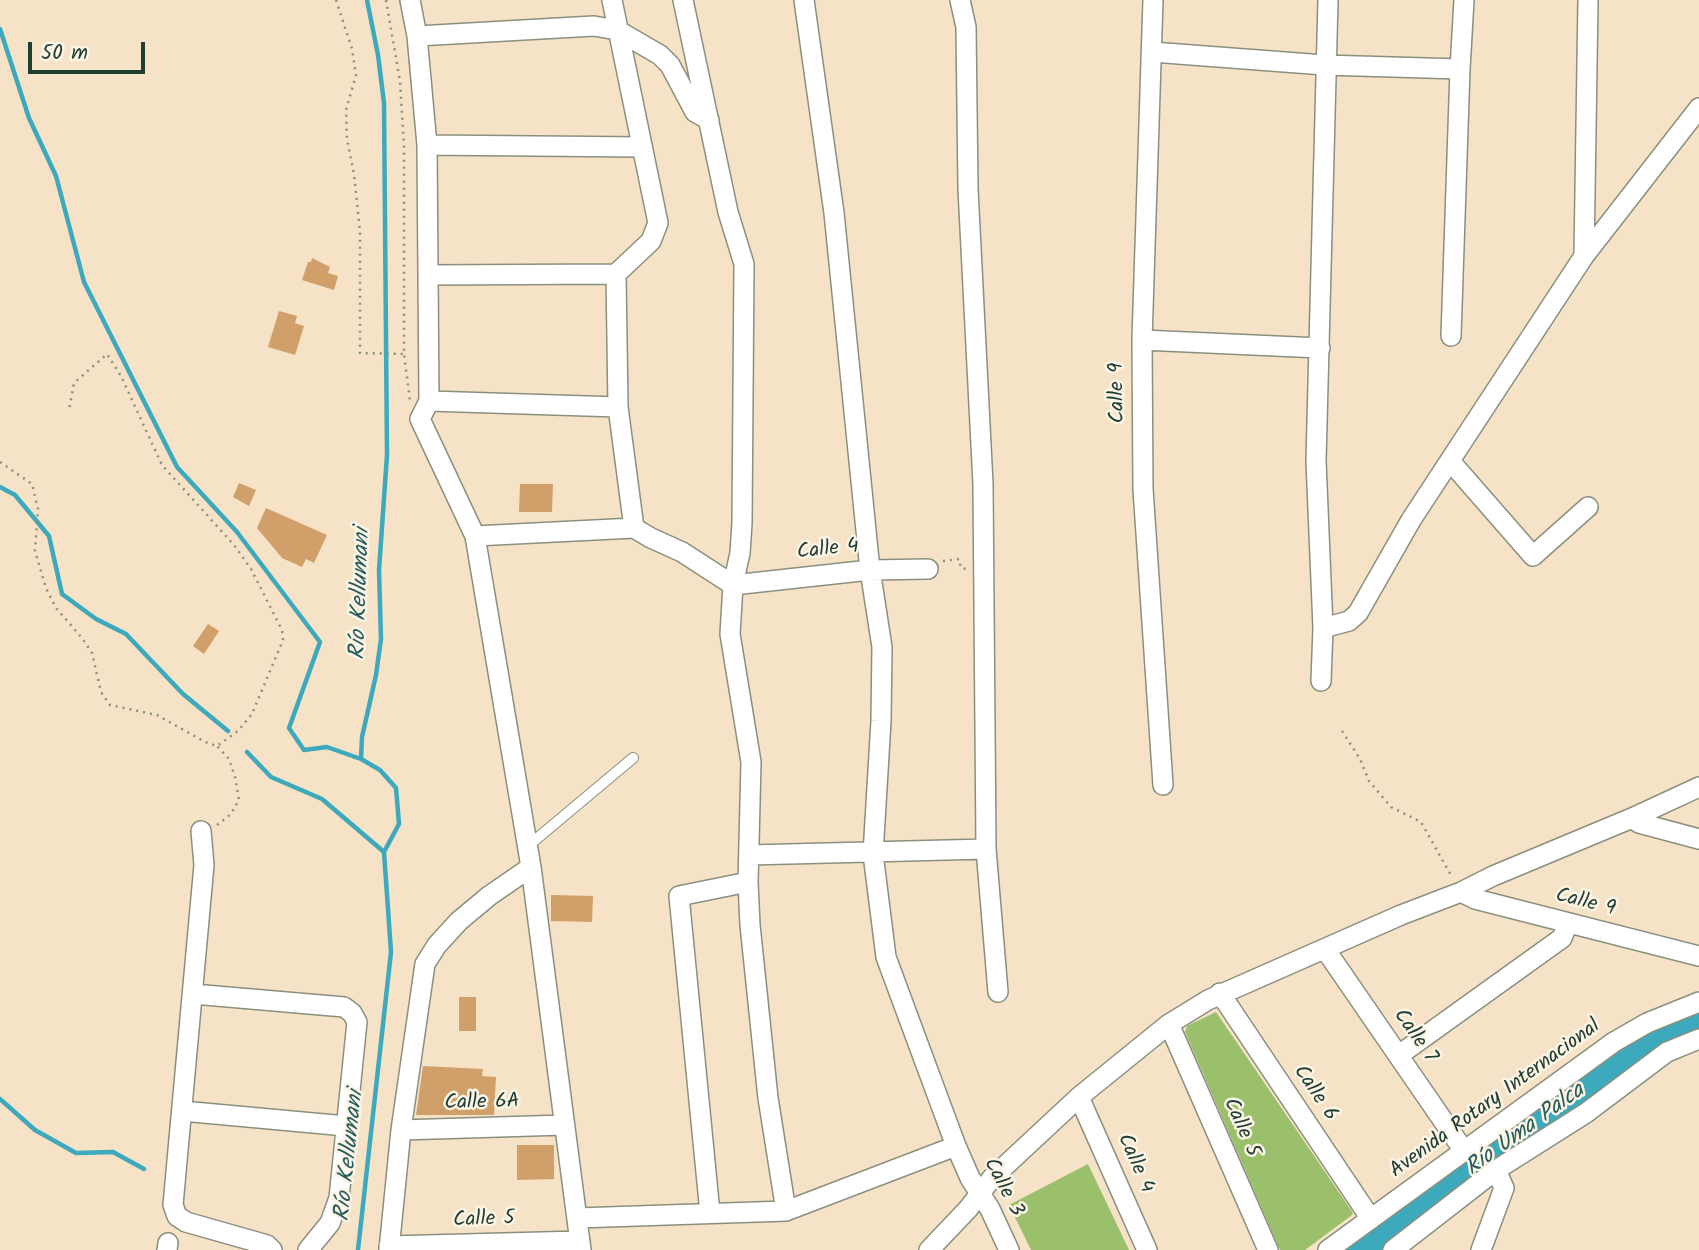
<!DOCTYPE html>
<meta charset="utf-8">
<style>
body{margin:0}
#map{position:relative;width:1699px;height:1250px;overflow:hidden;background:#f6e2c7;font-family:Kalam,sans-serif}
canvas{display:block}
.scale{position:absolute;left:28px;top:42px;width:117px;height:32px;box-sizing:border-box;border:4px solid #1f3d34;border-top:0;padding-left:9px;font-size:21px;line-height:24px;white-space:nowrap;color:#1f3d34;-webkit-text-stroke:5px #fcf5e5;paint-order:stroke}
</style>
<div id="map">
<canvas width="1699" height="1250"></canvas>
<div class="scale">50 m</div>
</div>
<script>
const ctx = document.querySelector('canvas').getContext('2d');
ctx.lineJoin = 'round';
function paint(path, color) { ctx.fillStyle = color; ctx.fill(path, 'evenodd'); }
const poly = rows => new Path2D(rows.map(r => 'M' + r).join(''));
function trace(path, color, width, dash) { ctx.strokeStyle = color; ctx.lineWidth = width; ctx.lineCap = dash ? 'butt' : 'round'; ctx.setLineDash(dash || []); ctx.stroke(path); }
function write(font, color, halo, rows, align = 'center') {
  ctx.font = font + ' Kalam,sans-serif'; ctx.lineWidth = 5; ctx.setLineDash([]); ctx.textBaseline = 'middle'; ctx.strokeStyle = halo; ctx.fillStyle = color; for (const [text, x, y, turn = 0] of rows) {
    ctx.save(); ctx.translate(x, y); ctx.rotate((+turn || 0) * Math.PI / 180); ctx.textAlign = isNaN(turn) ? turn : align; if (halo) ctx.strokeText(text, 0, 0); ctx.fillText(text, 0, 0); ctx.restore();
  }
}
paint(poly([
 [1216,1012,1353,1213,1352,1215,1305,1250,1280,1250,1185,1032,1187,1026],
 [1088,1164,1129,1250,1031,1250,1009,1205]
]), '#9bc06b');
trace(poly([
 [0,29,29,118,56,176,84,282,177,467,237,532,320,642,289,728,304,750,327,747,361,759],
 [0,487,15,495,49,536,62,594,96,619,126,634,183,694,228,731],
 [247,752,271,777,322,799,384,852],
 [0,1099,35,1130,76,1153,113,1152,144,1169],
 [358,1250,391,952,384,852,399,824,396,788,380,770,361,759,362,737,376,675,381,639,379,570,387,455,384,103,378,55,367,0]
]), '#3da9bc', 4.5);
trace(poly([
 [1359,1250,1634,1053,1699,1023]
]), '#3da9bc', 28);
paint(poly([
 [312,258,330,267,328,273,338,276,334,290,302,280,308,262,311,262],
 [279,311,297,316,295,323,304,326,295,355,268,347],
 [239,483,256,490,249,506,233,497],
 [520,484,553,484,552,512,519,512],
 [266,508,327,535,314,563,306,559,302,567,282,558,257,528],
 [208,624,219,631,204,654,193,646],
 [551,895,593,896,592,922,551,921],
 [459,997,476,997,476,1031,459,1031],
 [423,1066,483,1069,482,1076,496,1077,494,1115,416,1115],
 [517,1145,554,1145,554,1179,517,1180]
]), '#d19f69');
const lane = poly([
 [528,846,633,758]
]);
const street = poly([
 [410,0,417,36,427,145,429,401,420,419,475,536,531,867,581,1250],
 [612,0,658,223,651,241,616,274,618,407,634,528],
 [683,0,728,212,744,264,742,523,740,553,733,585,730,634,751,762,748,882,750,925,768,1098,786,1211],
 [804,0,834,213,870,570,882,647,881,721,873,854,886,957,956,1146,970,1178,990,1209,1009,1250],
 [960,0,966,27,968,189,983,484,986,849,998,992],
 [1153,0,1142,340,1143,489,1163,785],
 [417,36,594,26,617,30,660,55,670,65,695,112,709,120],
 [1152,52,1324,65,1460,69],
 [427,145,642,147],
 [1584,256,1588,0],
 [429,275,616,274],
 [1451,336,1460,69,1464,0],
 [1142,340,1320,348],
 [429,401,618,407],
 [1450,461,1533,556,1588,507],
 [475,536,634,528,651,538,682,552,733,585,870,570,928,569],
 [1323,628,1349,621,1358,613,1411,520,1584,256,1699,108],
 [1321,681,1323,628,1316,461,1328,0],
 [1632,818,1639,823,1699,839],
 [201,831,204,865,173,1205,177,1216,186,1222,267,1245,272,1250],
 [749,855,986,849],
 [1461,892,1475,899,1699,956],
 [1325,949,1464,1151],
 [1220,993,1371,1219],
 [193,994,344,1007,352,1013,357,1022,339,1198,330,1223,308,1250],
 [1169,1024,1268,1250],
 [1399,1055,1562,938,1568,923],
 [1079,1097,1147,1250],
 [182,1111,346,1126],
 [401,1130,564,1125],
 [710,1213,679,896,748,882],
 [577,1218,786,1211,956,1146],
 [389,1246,580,1241],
 [167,1250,168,1243],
 [389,1250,401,1130,425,964,437,945,459,921,489,896,531,867],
 [929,1250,968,1209,992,1178,1079,1097,1169,1024,1208,1000,1401,915,1461,892,1493,876,1632,818,1699,787],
 [1328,1250,1614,1042,1647,1023,1699,1002],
 [1393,1250,1496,1170,1586,1113,1667,1052,1699,1039],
 [1481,1250,1504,1188,1496,1170]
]);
trace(lane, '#8a907e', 12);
trace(street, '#8a907e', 22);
trace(poly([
 [336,0,352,49,356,75,346,110,347,139,354,174,360,232,360,353,404,354],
 [386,0,400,81,404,146,404,354,410,401],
 [0,462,32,484,38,509,35,551,46,588,56,608,82,638,92,653,101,692,110,705,157,715,205,742,217,746,227,739,238,731,252,714,283,640,282,630,251,569,234,545,162,465,121,376,107,354,74,383,69,410],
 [943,561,959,559,961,568,967,569],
 [1342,731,1360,759,1369,781,1391,807,1421,822,1452,877],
 [217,825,231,814,239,800,235,777,229,759,217,746]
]), '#8a907e', 2.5, [2, 5]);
trace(lane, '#fff', 10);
trace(street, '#fff', 19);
write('21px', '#1f3d34', '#fcf5e5', [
 ["Calle 9",1119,393,-91],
 ["Calle 4",828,551,-6],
 ["Calle 9",1585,904,14],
 ["Calle 7",1414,1037,55],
 ["Calle 6",1314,1094,56],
 ["Avenida Rotary Internacional",1496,1100,-36],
 ["Calle 6A",482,1104,-1],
 ["Calle 5",1240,1128,66],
 ["Calle 4",1134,1164,66],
 ["Calle 3",1002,1188,62],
 ["Calle 5",484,1221,-2]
]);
write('italic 23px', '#285d5d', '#fcf5e5', [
 ["Río Kellumani",362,594,-88],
 ["Río Uma Palca",1526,1131,-36],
 ["Río Kellumani",351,1156,-84]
]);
</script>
